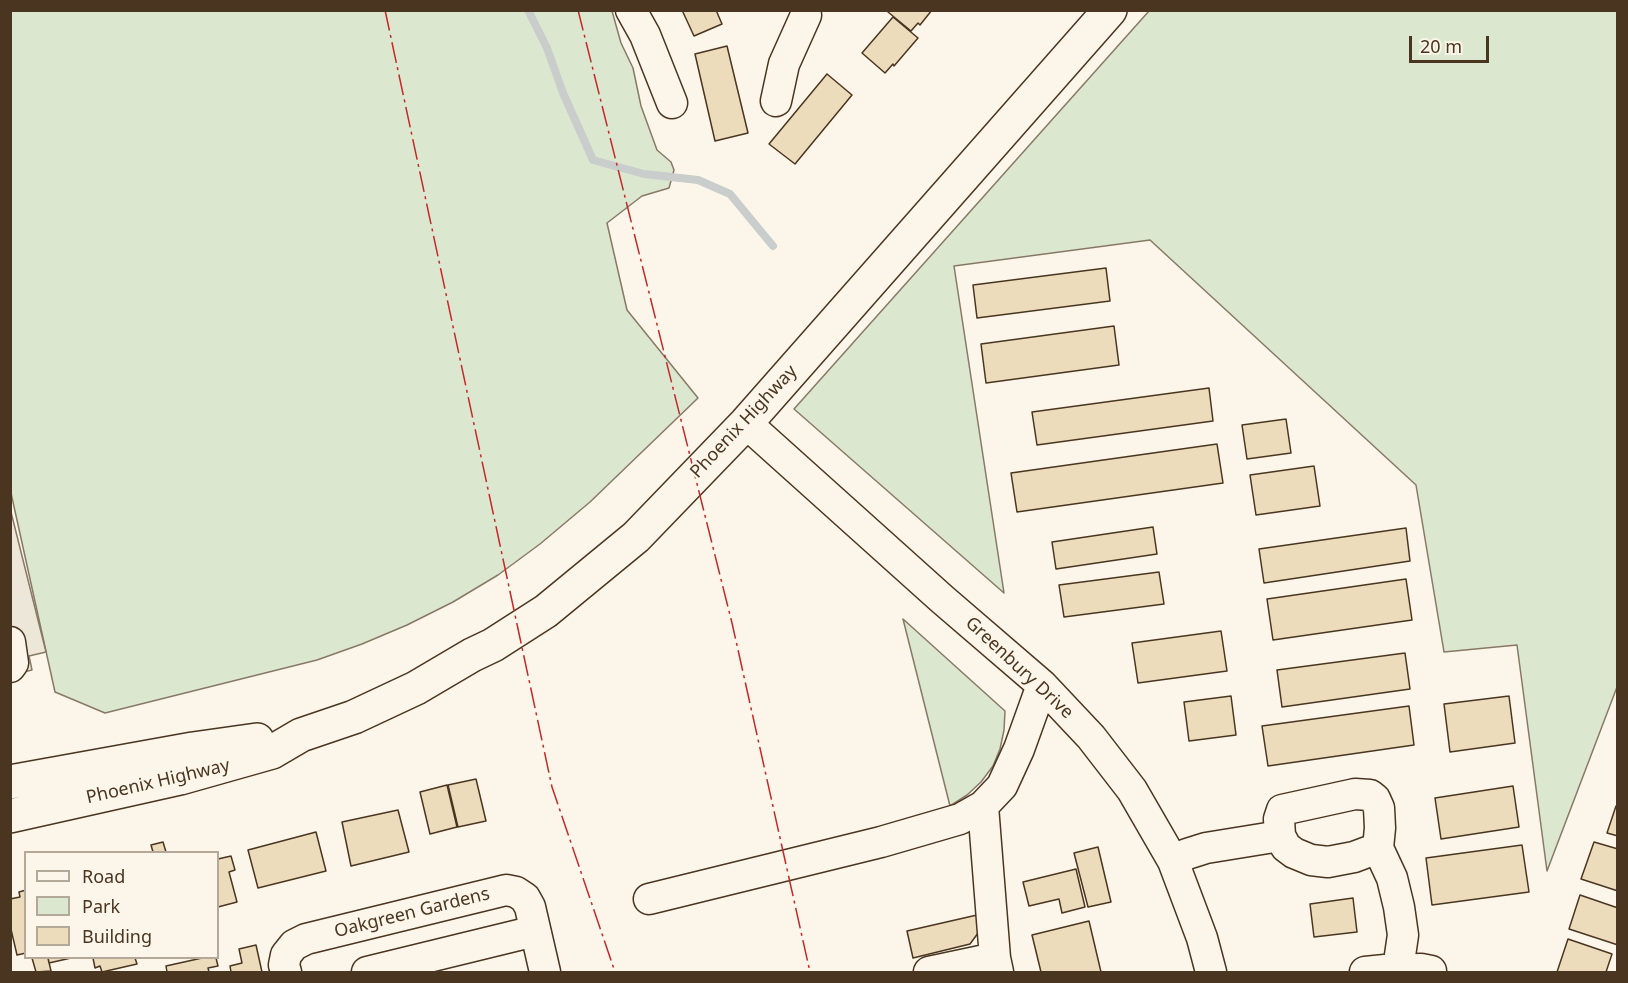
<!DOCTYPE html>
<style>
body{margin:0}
#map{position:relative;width:1628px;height:983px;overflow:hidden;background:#fbf6e9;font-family:"Noto Sans",sans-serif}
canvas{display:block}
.frame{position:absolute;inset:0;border:12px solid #4a3520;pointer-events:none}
.legend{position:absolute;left:24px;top:851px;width:195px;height:108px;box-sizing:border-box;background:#fbf6e9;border:2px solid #b4a999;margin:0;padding:8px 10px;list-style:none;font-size:18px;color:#4a3520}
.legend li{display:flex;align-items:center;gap:12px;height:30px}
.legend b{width:30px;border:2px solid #b4a999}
.scale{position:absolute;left:1409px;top:36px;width:80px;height:27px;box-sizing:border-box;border:3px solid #4a3520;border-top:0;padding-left:8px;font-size:18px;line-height:21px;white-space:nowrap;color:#4a3520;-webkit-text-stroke:4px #fbf6e9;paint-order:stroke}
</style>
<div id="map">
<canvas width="1628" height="983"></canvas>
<div class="frame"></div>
<ul class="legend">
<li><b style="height:8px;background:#fbf6e9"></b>Road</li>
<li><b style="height:16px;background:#dce7d0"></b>Park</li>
<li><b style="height:16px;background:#ecdcbc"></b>Building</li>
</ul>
<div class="scale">20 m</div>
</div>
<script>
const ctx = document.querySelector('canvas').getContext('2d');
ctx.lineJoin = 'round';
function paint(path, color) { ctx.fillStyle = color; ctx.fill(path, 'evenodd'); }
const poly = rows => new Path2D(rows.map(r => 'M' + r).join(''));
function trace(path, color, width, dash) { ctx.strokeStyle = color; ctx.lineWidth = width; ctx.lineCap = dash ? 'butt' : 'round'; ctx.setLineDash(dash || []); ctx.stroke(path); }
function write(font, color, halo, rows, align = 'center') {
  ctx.font = font + ' "Noto Sans",sans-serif'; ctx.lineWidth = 4.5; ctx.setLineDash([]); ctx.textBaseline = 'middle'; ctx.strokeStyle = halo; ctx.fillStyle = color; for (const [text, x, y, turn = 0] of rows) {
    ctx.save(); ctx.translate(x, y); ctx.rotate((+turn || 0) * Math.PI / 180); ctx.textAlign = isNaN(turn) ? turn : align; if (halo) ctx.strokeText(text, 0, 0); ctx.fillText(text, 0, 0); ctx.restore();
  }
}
const green = poly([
 [10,11,612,11,621,43,633,68,641,106,657,150,671,162,674,170,669,188,642,196,607,223,627,310,698,398,590,502,540,544,498,575,453,602,407,625,362,644,317,660,105,713,55,692,11,493,10,11],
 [1149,11,1617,11,1617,687,1547,871,1517,645,1444,652,1416,485,1150,240,954,266,1004,593,794,409,1149,11],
 [903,619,1005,711,1004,730,1000,749,993,766,981,782,967,795,950,806,903,619]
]);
paint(green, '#dce7d0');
trace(green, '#887966', 1.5);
const parking = poly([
 [10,508,46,652,29,656,32,670,11,675,10,508]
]);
paint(parking, '#ede7d9');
trace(parking, '#887966', 1.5);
trace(poly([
 [528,10,547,48,563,93,593,160,644,174,698,180,730,194,773,246]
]), '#c9cecd', 8);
const building = poly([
 [682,10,716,10,722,24,694,36,682,10],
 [890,10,932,10,920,25,918,23,911,31,888,12,890,10],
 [893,17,918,38,894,66,893,64,885,73,862,53,893,17],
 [727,46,748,133,715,141,695,54,727,46],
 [827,74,852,95,795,164,769,144,827,74],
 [1106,268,1110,301,977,318,973,285,1106,268],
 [1114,326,1119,365,986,383,981,344,1114,326],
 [1209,388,1213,421,1037,445,1032,412,1209,388],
 [1286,419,1291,453,1247,459,1242,425,1286,419],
 [1217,444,1223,483,1017,512,1011,473,1217,444],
 [1314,466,1320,506,1256,515,1250,475,1314,466],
 [1153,527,1157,554,1056,569,1052,542,1153,527],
 [1406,528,1410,561,1264,583,1259,549,1406,528],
 [1159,572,1164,604,1064,617,1059,585,1159,572],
 [1406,579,1412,620,1273,640,1267,599,1406,579],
 [1221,631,1227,671,1138,683,1132,643,1221,631],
 [1405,653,1410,689,1282,707,1277,670,1405,653],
 [1231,696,1236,735,1189,741,1184,702,1231,696],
 [1509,696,1515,743,1450,752,1444,704,1509,696],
 [1409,706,1414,745,1268,766,1262,726,1409,706],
 [476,779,486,821,458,827,448,785,476,779],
 [447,785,457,827,430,834,420,792,447,785],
 [1513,786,1519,827,1441,839,1435,798,1513,786],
 [1616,806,1618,807,1618,836,1607,833,1616,806],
 [398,810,409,852,351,866,342,822,398,810],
 [316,832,326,871,258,888,248,850,316,832],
 [163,842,166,852,153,852,151,845,163,842],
 [1594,842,1618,849,1618,891,1581,879,1594,842],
 [1522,845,1529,892,1432,905,1426,858,1522,845],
 [1098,847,1111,902,1088,907,1074,853,1098,847],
 [231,856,235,870,229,872,237,902,218,907,218,859,231,856],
 [1076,869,1085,907,1062,913,1059,899,1029,906,1023,882,1076,869],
 [26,890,26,953,17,955,10,925,10,899,20,897,19,892,26,890],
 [1580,895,1618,908,1618,945,1569,929,1580,895],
 [1353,898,1357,932,1314,937,1310,904,1353,898],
 [977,915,981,929,970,944,913,958,907,931,977,915],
 [1089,921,1101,972,1041,972,1032,935,1089,921],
 [1568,939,1612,954,1606,972,1557,972,1568,939],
 [256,945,262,972,231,972,230,966,242,963,239,949,256,945],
 [32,958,48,958,51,971,36,972,32,958],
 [48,958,71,958,49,963,48,958],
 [93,958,135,958,137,964,102,972,100,966,95,968,93,958],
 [202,958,216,958,218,966,208,968,209,972,167,972,166,966,202,958]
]);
paint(building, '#ecdcbc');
trace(building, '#4a3520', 1.5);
const minor = poly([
 [631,10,645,35,672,103],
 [776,101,784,64,806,15],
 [746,423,942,599,1042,685,1091,737,1132,790,1173,861,1202,938,1211,972],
 [10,642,13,663,10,667],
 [1355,794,1370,795,1375,799,1379,808,1380,828,1378,848,1354,857,1328,862,1311,860,1294,853,1286,847,1280,836,1279,819,1282,810,1355,794],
 [983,806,995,958,998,972],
 [1378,848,1392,878,1399,907,1403,935,1398,969],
 [1173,861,1187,854,1206,848,1280,836],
 [649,899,881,842,960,819,983,806,1002,786,1019,749,1042,685],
 [286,972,284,965,286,955,294,945,306,939,506,890,516,892,525,898,530,907,545,972],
 [367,972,535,931],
 [929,972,995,958],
 [1365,972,1385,970,1421,969,1431,971,1431,972]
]);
const major = poly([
 [10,782,193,749,257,740],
 [10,816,180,778,272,752,301,735,354,717,416,688,472,655,493,645,546,611,636,537,746,423,1110,10]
]);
trace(minor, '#4a3520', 33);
trace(major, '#4a3520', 36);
trace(minor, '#fbf6e9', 30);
trace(major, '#fbf6e9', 33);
trace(poly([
 [385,10,552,787,615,972],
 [578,10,732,623,810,972]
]), '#c62828', 1.5, [21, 4.5, 3, 4.5]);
write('18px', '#4a3520', '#fbf6e9', [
 ["Phoenix Highway",744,422,-47],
 ["Greenbury Drive",1019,668,43],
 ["Phoenix Highway",158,782,-13],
 ["Oakgreen Gardens",412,913,-14]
]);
</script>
